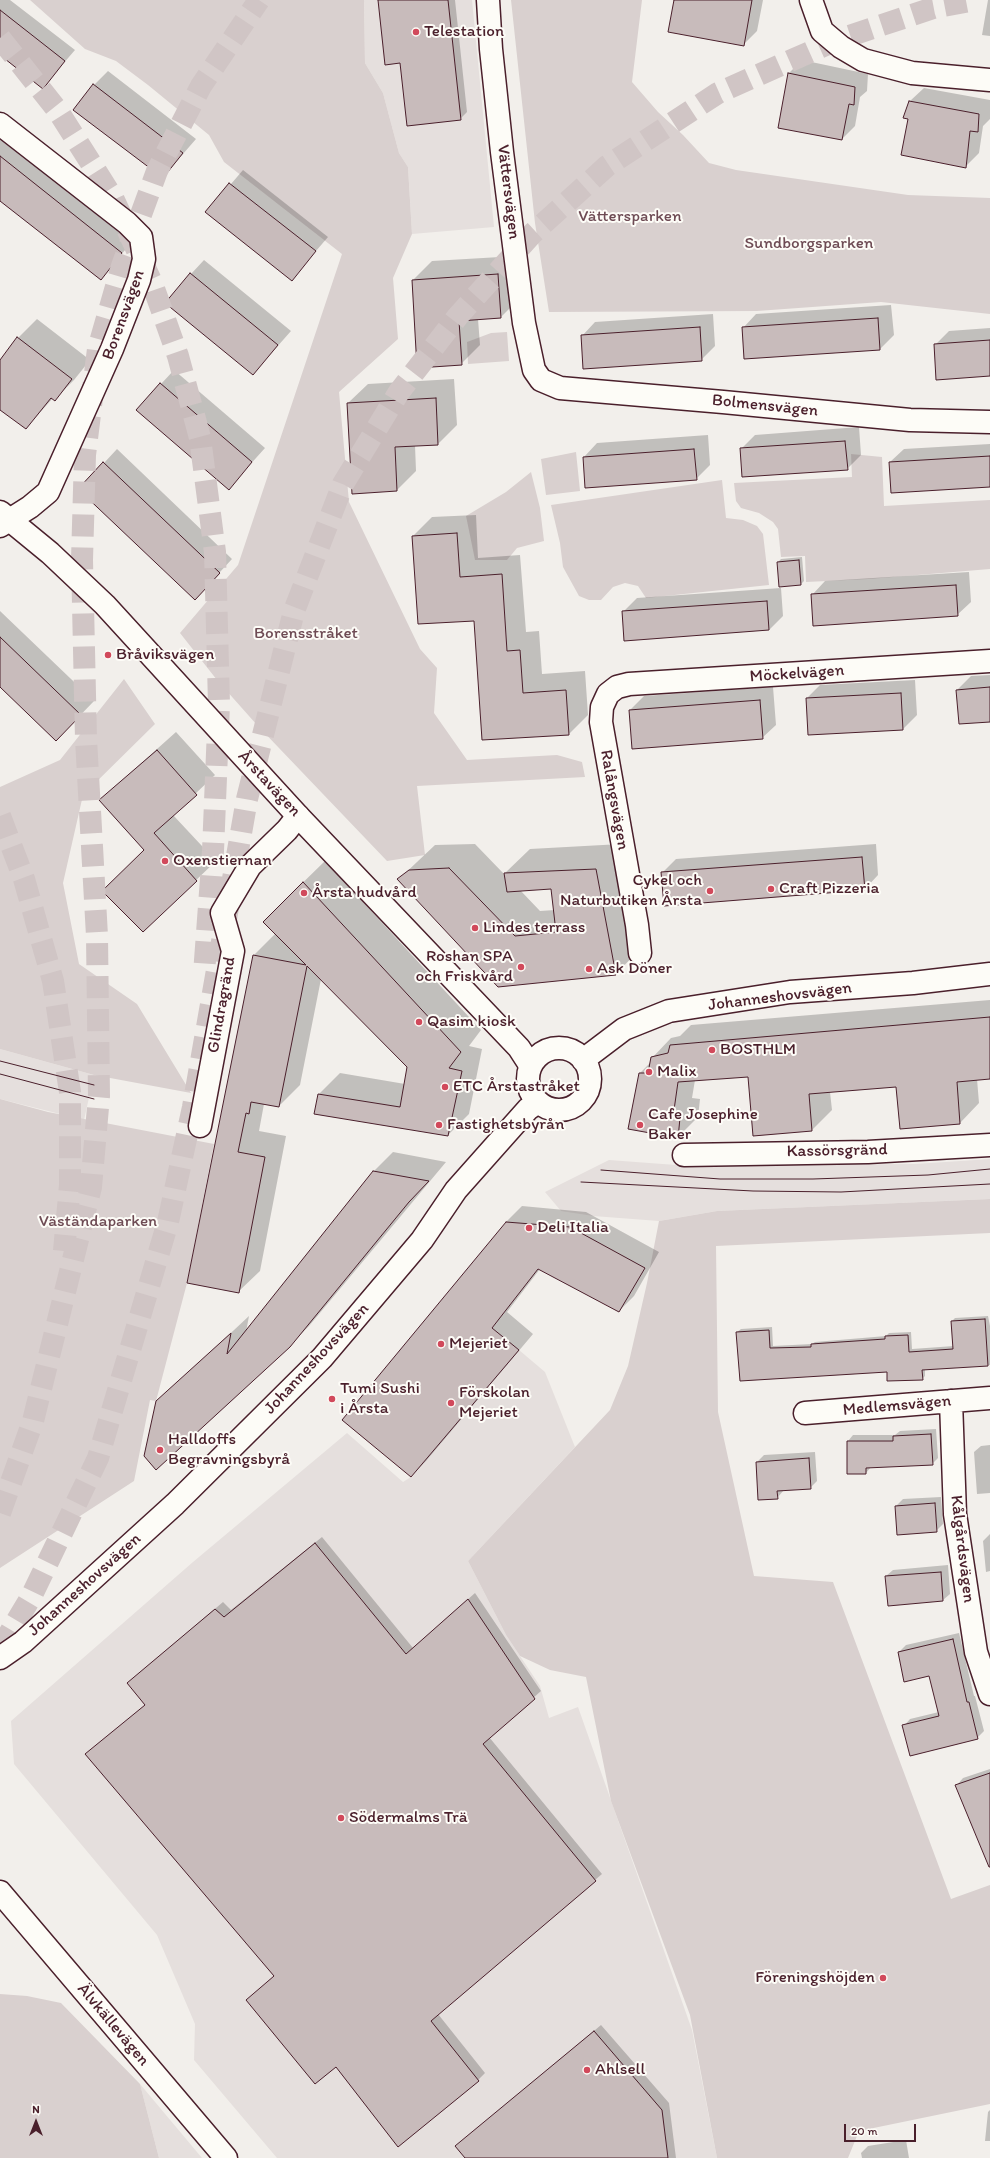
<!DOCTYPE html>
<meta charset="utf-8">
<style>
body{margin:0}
#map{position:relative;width:990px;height:2158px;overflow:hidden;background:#f2efeb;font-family:Itim,sans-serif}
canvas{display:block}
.north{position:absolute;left:16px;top:2102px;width:40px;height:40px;-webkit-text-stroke:3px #fdfcf7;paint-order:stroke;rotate:0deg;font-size:11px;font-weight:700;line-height:16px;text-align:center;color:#4a1f2b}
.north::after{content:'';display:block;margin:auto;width:14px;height:18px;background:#4a1f2b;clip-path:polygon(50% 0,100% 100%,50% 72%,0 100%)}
.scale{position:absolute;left:844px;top:2124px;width:72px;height:18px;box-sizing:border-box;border:2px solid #4a1f2b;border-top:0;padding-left:5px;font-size:12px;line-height:14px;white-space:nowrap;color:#4a1f2b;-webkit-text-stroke:3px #fdfcf7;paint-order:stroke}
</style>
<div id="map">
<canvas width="990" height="2158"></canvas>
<div class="north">N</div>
<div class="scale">20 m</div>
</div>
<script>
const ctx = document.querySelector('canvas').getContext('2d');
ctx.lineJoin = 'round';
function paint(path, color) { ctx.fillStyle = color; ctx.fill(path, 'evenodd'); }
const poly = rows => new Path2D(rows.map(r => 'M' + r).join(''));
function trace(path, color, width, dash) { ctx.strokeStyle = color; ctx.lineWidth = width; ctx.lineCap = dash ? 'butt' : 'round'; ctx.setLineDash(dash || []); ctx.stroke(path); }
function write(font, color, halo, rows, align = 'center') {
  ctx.font = font + ' Itim,sans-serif'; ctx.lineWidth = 4; ctx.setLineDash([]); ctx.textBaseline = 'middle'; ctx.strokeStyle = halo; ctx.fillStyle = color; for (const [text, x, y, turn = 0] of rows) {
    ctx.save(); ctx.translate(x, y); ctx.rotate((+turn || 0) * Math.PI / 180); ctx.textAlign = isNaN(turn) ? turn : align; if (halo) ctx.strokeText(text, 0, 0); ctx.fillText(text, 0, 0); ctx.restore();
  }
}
paint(poly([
 [364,0,472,0,494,227,412,234,408,167,399,153,383,93,365,63],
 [0,1049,94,1075,84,1120,0,1099],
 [990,1159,990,1199,717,1211,659,1221,593,1216,561,1211,545,1192,609,1160,676,1165,736,1165,915,1164],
 [519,1350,545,1372,575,1447,468,1561,506,1635,540,1686,549,1718,578,1707,692,2030,717,2158,277,2158,194,2060,195,2024,157,1935,14,1764,11,1721,193,1562,347,1433,403,1482,411,1477],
 [140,2084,202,2158,159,2158]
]), '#e5dfdd');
paint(poly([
 [30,0,364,0,365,63,383,93,399,153,408,167,412,234,393,278,398,339,339,392,349,502,420,649,437,668,434,713,467,760,557,755,582,762,585,777,417,786,425,855,387,861,257,725,217,680,180,633,238,565,342,254,224,162,209,135,148,85,116,61,85,49],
 [511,0,642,0,632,82,658,112,683,135,709,163,736,170,908,195,990,198,990,314,881,302,757,311,549,312,535,223],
 [507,332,509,361,468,364,467,342,491,333],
 [576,452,580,491,546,495,541,459],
 [851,454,882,457,884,506,990,500,990,569,869,579,806,582,805,556,781,557,778,529,773,522,759,513,741,508,736,501,734,483,852,477],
 [531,472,540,508,544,541,517,548,507,560,475,560,466,516,506,492],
 [722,480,726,518,743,520,757,526,763,534,769,585,646,598,638,586,625,583,613,587,601,600,589,600,579,596,563,567,560,543,551,505],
 [124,679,155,724,83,795,63,883,79,964,137,1004,191,1093,94,1075,0,1049,0,787,60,760],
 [0,1099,48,1112,214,1144,187,1283,156,1401,150,1400,134,1481,0,1568],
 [990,1199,990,1233,716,1246,718,1412,754,1576,833,1582,951,1899,990,1885,990,2104,859,2131,848,2158,717,2158,690,2015,611,1801,586,1677,550,1670,520,1656,506,1635,468,1561,610,1410,628,1366,647,1283,659,1221,717,1211],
 [0,1994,27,1996,61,2003,140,2084,159,2158,0,2158]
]), '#d9d0cf');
paint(poly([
 [0,0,10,0,75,50,43,87,0,54],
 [379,0,455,0,467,112,460,119,401,62],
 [675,0,763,0,757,31,743,45],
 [988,0,990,0,990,36,982,35],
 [802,60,868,74,867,91,860,97,855,126,842,139,788,74],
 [108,71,196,139,163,177,75,110,94,85],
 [924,88,990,100,990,119,983,126,979,153,966,166,910,119,910,101],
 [0,138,132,242,100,279,0,200],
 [243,170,328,237,292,279,207,212],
 [517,256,520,298,501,317,478,319,480,345,461,364,413,280,432,261],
 [204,260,291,331,253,374,191,274],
 [891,305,894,335,880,349,745,358,743,328,756,314],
 [713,314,715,346,701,360,582,336,595,322],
 [37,319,90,360,74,380,55,399,53,398,26,428,0,408,0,373,18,338],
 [990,328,990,375,935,345,949,331],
 [174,370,265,448,229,488,161,384],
 [454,379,457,425,438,444,415,445,416,471,397,490,348,403,368,384],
 [859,427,861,455,847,469,741,449,755,435],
 [708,435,710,465,696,479,584,457,597,443],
 [990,444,990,486,890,462,904,449],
 [117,449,232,559,208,585,104,463],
 [476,515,478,558,520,555,526,632,539,631,542,674,585,671,588,715,569,734,483,739,475,620,413,536,432,517],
 [802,557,804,581,801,584,778,562,781,559],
 [969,572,971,602,957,615,812,595,825,581],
 [781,588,783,616,769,630,625,640,623,612,637,598],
 [0,611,94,701,70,726,0,685],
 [990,675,990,721,957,690,971,676],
 [915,680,917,715,903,729,809,734,807,698,820,685],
 [773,687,776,725,762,738,630,710,644,696],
 [176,732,215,775,173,815,216,861,143,931,145,849,100,800],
 [475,844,504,874,530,849,621,844,640,949,616,974,498,986,399,879,435,845],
 [552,888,555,910,540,911,520,890],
 [876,844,878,875,865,889,662,873,676,859],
 [325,861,481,1030,469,1046,482,1049,469,1114,448,1135,319,1094,340,1073,405,1084,408,1067,321,979,300,1085,279,1106,264,1104,259,1131,286,1136,260,1271,238,1292,188,1283,254,955,276,933,285,900],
 [990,1000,990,1078,977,1079,979,1103,960,1123,897,1086,830,1092,832,1110,812,1130,749,1076,695,1080,692,1098,700,1099,698,1117,678,1137,640,1073,650,1063,652,1058,671,1038,680,1036,691,1025],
 [393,1152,446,1162,309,1326,289,1346,157,1402,249,1316,246,1332,374,1171],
 [522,1206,586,1212,659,1252,634,1296,619,1311,540,1269,507,1312,533,1334,426,1461,411,1476,506,1222],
 [988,1316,990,1326,990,1365,925,1369,925,1376,922,1379,888,1371,741,1380,737,1332,741,1329,772,1327,773,1346,812,1344,815,1342,886,1336,889,1333,911,1332,912,1349,954,1346,952,1321,955,1318],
 [936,1429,938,1458,932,1464,871,1467,866,1473,848,1441,853,1435,895,1435,900,1431],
 [990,1445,990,1493,977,1494,974,1452,981,1446],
 [815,1452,817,1481,810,1488,784,1490,777,1498,757,1462,764,1455],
 [941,1497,943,1524,936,1531,896,1506,903,1499],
 [990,1534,990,1571,986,1572,983,1541],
 [322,1537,413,1648,475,1593,541,1691,489,1737,602,1874,438,2014,485,2073,478,2080,275,1976,146,1704,128,1683,223,1602,231,1610],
 [948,1565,950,1594,943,1600,889,1605,886,1576,893,1570],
 [959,1633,974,1696,975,1696,984,1731,977,1738,904,1726,910,1719,939,1712,930,1675,899,1652,906,1645],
 [990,1769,990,1867,957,1785,963,1778],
 [601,2025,669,2103,676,2158,464,2158,465,2156,464,2140],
 [990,2110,990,2141,985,2141,988,2112],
 [906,2140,909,2158,862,2158,861,2153,868,2146]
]), '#0003');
const building = poly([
 [378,0,448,0,461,120,407,126,400,63,385,65,378,0],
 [674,0,752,0,744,46,668,32,674,0],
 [0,10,65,61,43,89,0,55,0,10],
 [788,73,855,87,854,105,849,104,842,140,778,128,788,73],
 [93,84,183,153,163,178,73,110,93,84],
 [909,101,979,114,978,132,970,131,966,168,901,155,908,119,903,118,909,101],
 [0,156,122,253,101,280,0,201,0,156],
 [229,183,316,251,292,281,205,212,229,183],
 [190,273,278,345,253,375,165,303,190,273],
 [498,274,501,318,459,321,462,365,417,368,412,280,498,274],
 [878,318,880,350,744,359,742,327,878,318],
 [700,327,702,361,583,369,581,335,700,327],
 [17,337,72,379,55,401,51,398,26,429,0,410,0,360,17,337],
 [990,340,990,376,936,380,934,344,990,340],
 [160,383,252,462,229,490,136,410,160,383],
 [436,398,438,445,395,447,397,491,352,494,347,403,436,398],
 [845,441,848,470,742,477,740,448,845,441],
 [694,449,697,480,585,488,583,457,694,449],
 [990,456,990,487,891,493,889,462,990,456],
 [103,462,220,573,195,600,78,489,103,462],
 [457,533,460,577,502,574,507,651,520,650,523,693,566,690,569,735,482,740,474,621,418,624,412,536,457,533],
 [799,560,801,585,779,587,777,562,799,560],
 [956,585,958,616,813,626,811,594,956,585],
 [767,601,769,630,624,641,622,611,767,601],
 [0,637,81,715,56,741,0,687,0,637],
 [990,687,990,722,959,724,956,690,990,687],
 [901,693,903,730,808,735,806,698,901,693],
 [760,700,763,739,632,749,629,710,760,700],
 [157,750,197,795,154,833,197,881,143,932,102,891,144,850,99,800,157,750],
 [862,857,865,890,664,906,661,872,862,857],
 [449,868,515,936,556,932,551,889,507,892,504,873,596,869,616,975,498,987,397,879,409,870,449,868],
 [303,882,461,1052,449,1068,462,1071,448,1136,314,1114,318,1094,400,1107,407,1067,307,966,279,1107,251,1102,249,1114,246,1113,238,1152,265,1157,239,1293,187,1283,253,955,306,965,263,922,303,882],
 [990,1017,990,1079,957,1082,960,1124,900,1129,896,1087,809,1094,812,1131,753,1136,748,1077,678,1082,673,1117,680,1118,678,1138,628,1129,639,1073,648,1073,651,1057,668,1053,670,1045,990,1017],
 [373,1171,429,1181,409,1202,290,1347,156,1470,144,1456,156,1401,231,1333,227,1354,373,1171],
 [506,1222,570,1227,645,1268,619,1312,538,1269,492,1328,519,1350,411,1477,342,1420,506,1222],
 [985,1319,988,1366,922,1370,923,1380,887,1381,887,1372,740,1381,736,1332,769,1330,770,1348,811,1347,811,1344,885,1339,885,1336,908,1335,909,1352,953,1349,951,1321,985,1319],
 [931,1434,933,1465,866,1468,866,1474,847,1474,847,1441,893,1441,893,1436,931,1434],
 [809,1458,811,1489,777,1491,778,1499,758,1500,756,1462,809,1458],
 [935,1503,937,1532,897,1535,895,1506,935,1503],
 [315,1543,406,1654,468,1599,535,1699,483,1744,596,1881,431,2021,479,2081,398,2147,336,2067,315,2084,246,2000,274,1976,85,1754,145,1705,127,1683,215,1609,224,1617,315,1543],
 [941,1572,943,1601,888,1606,885,1576,941,1572],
 [953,1639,967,1702,969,1702,978,1739,910,1756,902,1725,939,1716,929,1676,904,1682,898,1652,953,1639],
 [990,1773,990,1867,989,1867,955,1785,990,1773],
 [594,2031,662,2110,668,2158,465,2158,455,2146,594,2031]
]);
paint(building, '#c8bbbb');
trace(building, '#4a1f2b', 1);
trace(poly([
 [0,38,58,111,113,198,152,283,178,356,200,438,215,552,219,704,213,851,204,974],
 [0,816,24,879,53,981,70,1092,70,1185,64,1251],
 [0,1513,33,1421,91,1187,99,1096,97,936,86,739,82,560,85,455,98,349,122,266,157,171,201,86,259,0],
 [0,1649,31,1597,98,1458,168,1222,193,1107,247,799,294,611,343,484,399,392,458,316,533,233,607,166,718,93,837,40,933,8,975,0]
]), '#d0c5c5', 22, [22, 11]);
const minor = poly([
 [488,0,491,49,502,152,524,323,534,370,541,380,560,388,723,402,910,420,990,422],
 [811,0,822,31,841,47,863,60,912,73,990,80],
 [0,124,127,223,141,237,144,259,139,280,112,349,48,492,30,507,0,526],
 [640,953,637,925,601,722,602,707,608,694,617,687,629,684,990,661],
 [200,1126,233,951,222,913,250,866,287,830,298,816],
 [684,1155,868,1152,990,1145],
 [951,1401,955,1514,976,1652,990,1694],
 [805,1413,990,1398]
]);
const tertiary = poly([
 [0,512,50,553,105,605,298,816,519,1048,530,1065]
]);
const secondary = poly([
 '528 1079a31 31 0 1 1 62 0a31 31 0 1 1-62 0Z',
 [583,1060,624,1029,669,1011,790,992,913,983,990,974],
 [0,1658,23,1642,175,1504,322,1358,422,1240,456,1190,528,1109,538,1102],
 [0,1892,226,2158]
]);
trace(minor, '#4a1f2b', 25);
trace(tertiary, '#4a1f2b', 25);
trace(secondary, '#4a1f2b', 25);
trace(minor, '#fdfcf7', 22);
trace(tertiary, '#fdfcf7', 22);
trace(secondary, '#fdfcf7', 22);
trace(poly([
 [0,1061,94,1085],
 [0,1074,94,1099],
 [601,1170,720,1179,813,1179,928,1175,990,1169],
 [581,1182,753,1191,841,1192,990,1184]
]), '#4a1f2b', 1);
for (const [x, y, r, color] of [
 [416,32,4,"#d1495b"],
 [108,655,4,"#d1495b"],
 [165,861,4,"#d1495b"],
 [771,889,4,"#d1495b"],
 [710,891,4,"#d1495b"],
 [304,893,4,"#d1495b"],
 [475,928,4,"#d1495b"],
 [521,967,4,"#d1495b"],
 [589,969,4,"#d1495b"],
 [419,1022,4,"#d1495b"],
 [712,1050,4,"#d1495b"],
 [649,1072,4,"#d1495b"],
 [445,1087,4,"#d1495b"],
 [439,1125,4,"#d1495b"],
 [640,1125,4,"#d1495b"],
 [529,1228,4,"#d1495b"],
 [441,1344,4,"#d1495b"],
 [332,1399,4,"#d1495b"],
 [451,1403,4,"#d1495b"],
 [160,1450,4,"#d1495b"],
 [341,1818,4,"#d1495b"],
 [883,1978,4,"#d1495b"],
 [587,2070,4,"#d1495b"]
]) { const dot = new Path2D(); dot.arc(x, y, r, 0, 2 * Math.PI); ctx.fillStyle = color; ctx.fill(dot); trace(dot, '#fdfcf7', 1.5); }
write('17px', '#4a1f2b', '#fdfcf7', [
 ["Telestation",424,32],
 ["Bråviksvägen",116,655],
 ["Oxenstiernan",173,861],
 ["Cykel och",702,881,"right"],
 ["Naturbutiken Årsta",702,901,"right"],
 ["Craft Pizzeria",779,889],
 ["Årsta hudvård",312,893],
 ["Lindes terrass",483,928],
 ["Roshan SPA",513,957,"right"],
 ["och Friskvård",513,977,"right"],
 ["Ask Döner",597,969],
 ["Qasim kiosk",427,1022],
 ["BOSTHLM",720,1050],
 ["Malix",657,1072],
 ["ETC Årstastråket",453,1087],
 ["Cafe Josephine",648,1115],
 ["Baker",648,1135],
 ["Fastighetsbyrån",447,1125],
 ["Deli Italia",537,1228],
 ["Mejeriet",449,1344],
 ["Tumi Sushi",340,1389],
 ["i Årsta",340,1409],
 ["Förskolan",459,1393],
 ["Mejeriet",459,1413],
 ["Halldoffs",168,1440],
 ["Begravningsbyrå",168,1460],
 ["Södermalms Trä",349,1818],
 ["Föreningshöjden",875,1978,"right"],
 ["Ahlsell",595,2070]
], 'left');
write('17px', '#4a1f2b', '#fdfcf7', [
 ["Vättersvägen",508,192,83],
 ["Borensvägen",124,315,-70],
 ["Bolmensvägen",765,406,6],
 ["Möckelvägen",797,674,-4],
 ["Årstavägen",269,784,47],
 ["Ralångsvägen",614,800,80],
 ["Johanneshovsvägen",780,997,-7],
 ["Glindragränd",222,1005,-80],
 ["Kassörsgränd",837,1151,-1],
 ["Johanneshovsvägen",317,1359,-47],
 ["Medlemsvägen",897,1406,-5],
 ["Kålgårdsvägen",962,1549,83],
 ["Johanneshovsvägen",85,1585,-42],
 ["Älvkällevägen",113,2025,50]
]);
write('17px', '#6e4b54', '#fdfcf7', [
 ["Vättersparken",630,217],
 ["Sundborgsparken",809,244],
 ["Borensstråket",306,634],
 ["Väständaparken",98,1222]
]);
</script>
